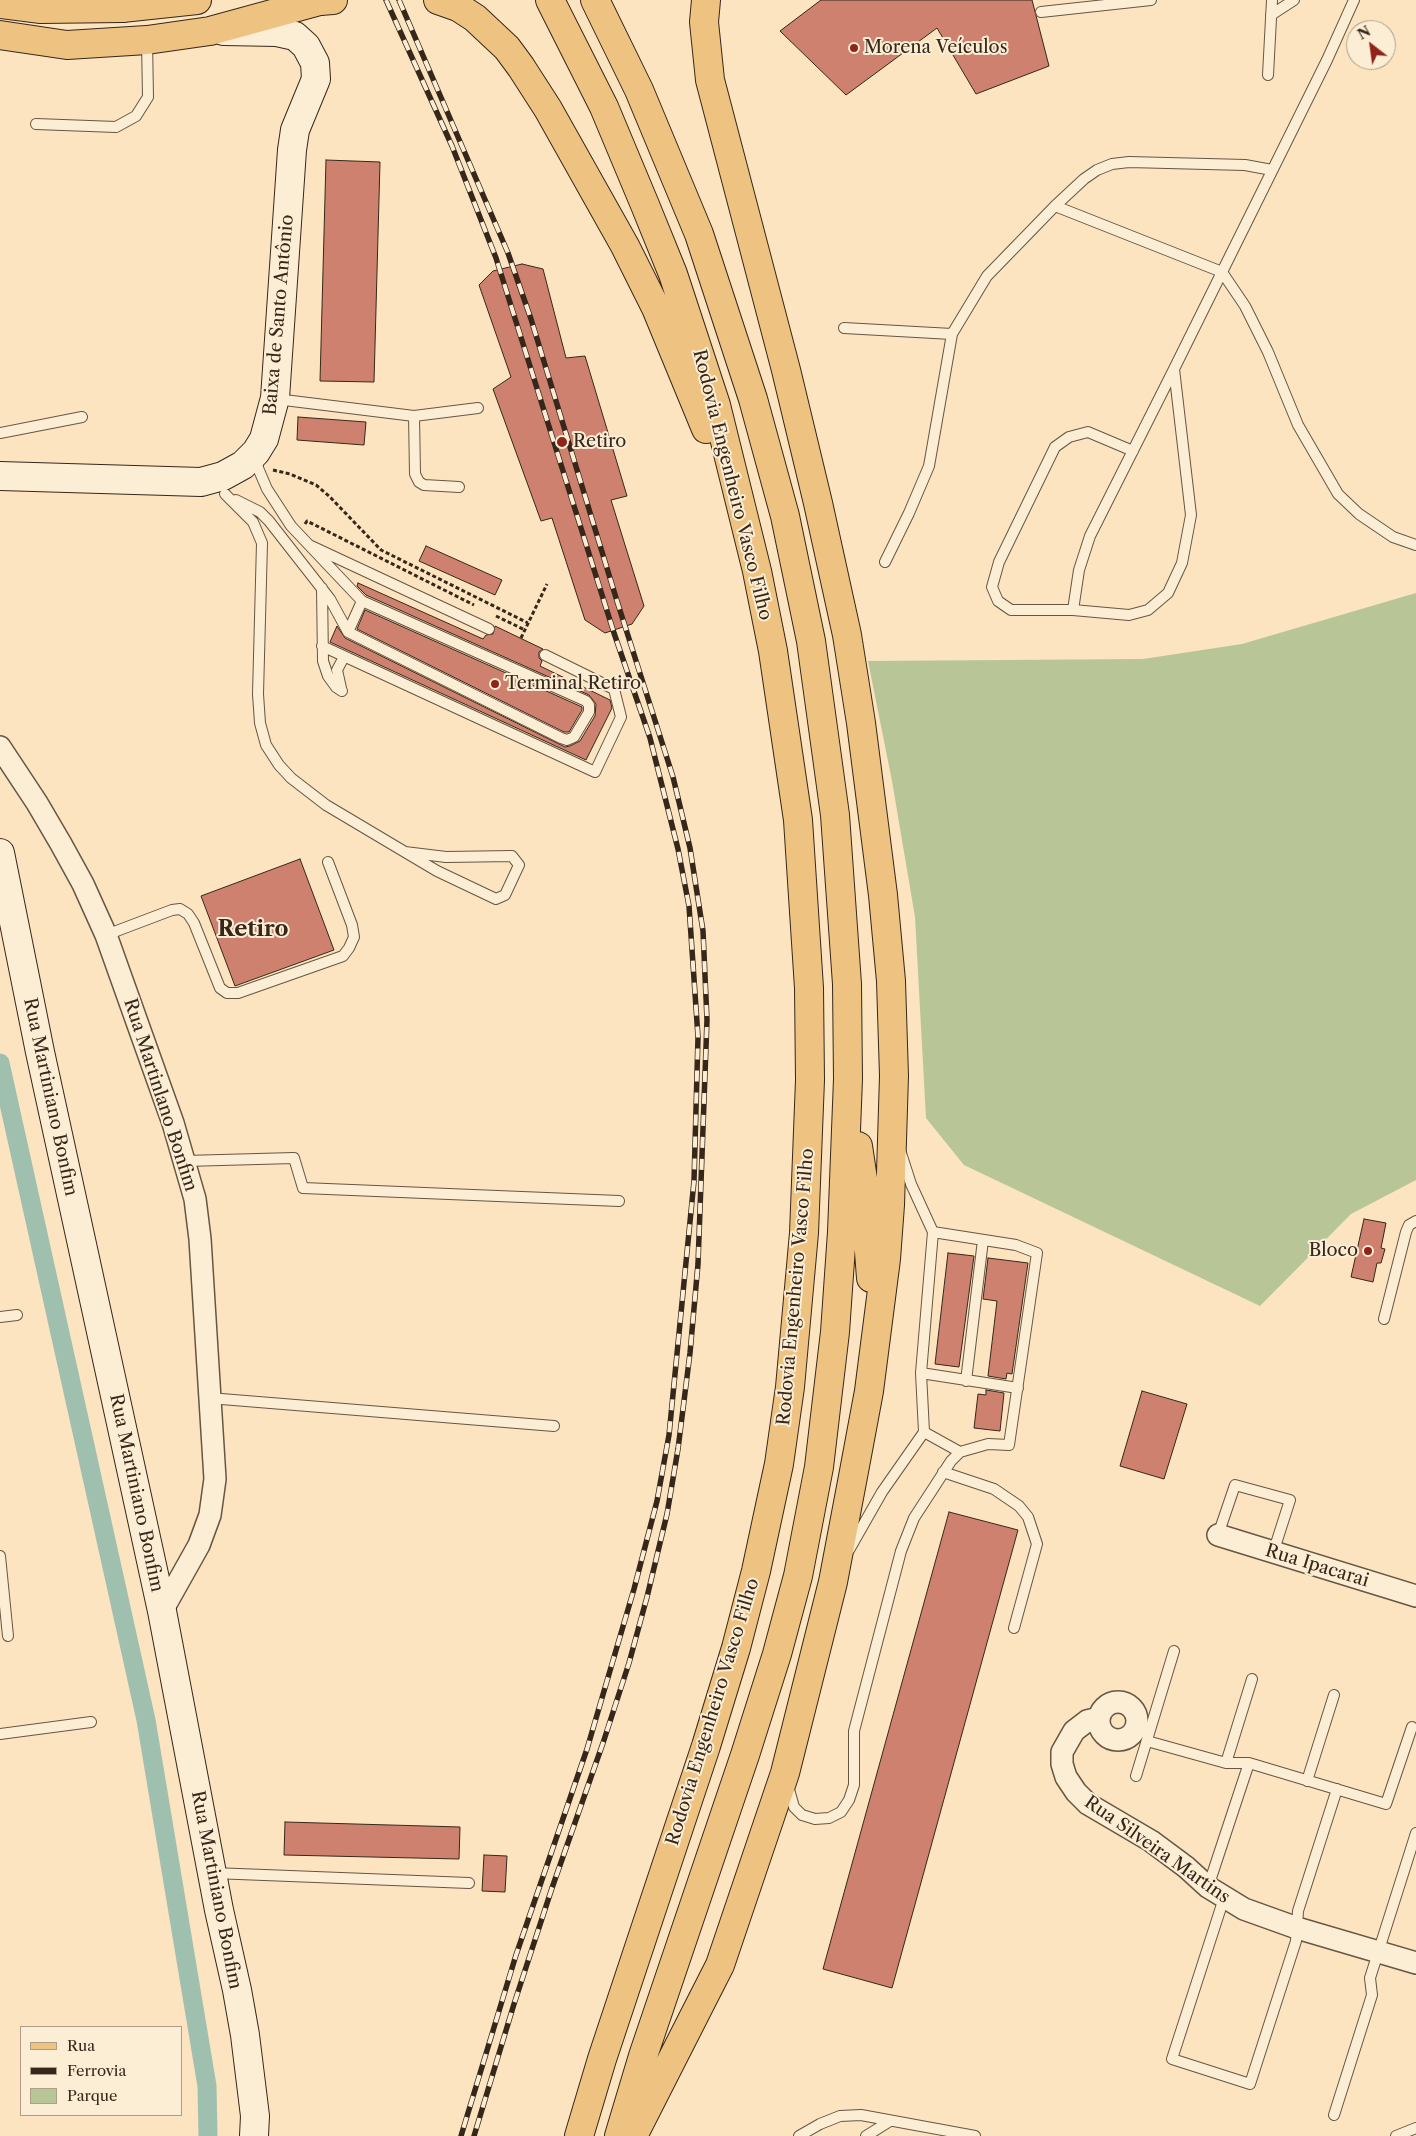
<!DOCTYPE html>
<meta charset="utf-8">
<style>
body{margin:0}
#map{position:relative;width:1416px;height:2136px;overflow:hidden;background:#fbe4bf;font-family:"Libre Caslon Text",serif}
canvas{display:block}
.legend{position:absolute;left:20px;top:2026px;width:162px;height:90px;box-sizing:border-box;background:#fcedd5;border:1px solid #ad9e8a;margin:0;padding:6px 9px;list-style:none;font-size:15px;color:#36271a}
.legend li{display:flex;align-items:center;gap:10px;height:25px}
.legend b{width:25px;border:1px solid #ad9e8a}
.north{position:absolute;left:1346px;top:20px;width:50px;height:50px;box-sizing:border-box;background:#fcedd5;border:1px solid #ad9e8a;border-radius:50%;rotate:330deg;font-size:14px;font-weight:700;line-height:20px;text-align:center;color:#36271a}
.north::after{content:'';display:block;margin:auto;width:18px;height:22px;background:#8f2418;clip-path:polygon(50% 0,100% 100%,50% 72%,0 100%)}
</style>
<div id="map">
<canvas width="1416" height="2136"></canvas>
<ul class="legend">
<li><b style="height:6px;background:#eec280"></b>Rua</li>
<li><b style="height:6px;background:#36271a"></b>Ferrovia</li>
<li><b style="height:14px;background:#b8c597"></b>Parque</li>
</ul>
<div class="north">N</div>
</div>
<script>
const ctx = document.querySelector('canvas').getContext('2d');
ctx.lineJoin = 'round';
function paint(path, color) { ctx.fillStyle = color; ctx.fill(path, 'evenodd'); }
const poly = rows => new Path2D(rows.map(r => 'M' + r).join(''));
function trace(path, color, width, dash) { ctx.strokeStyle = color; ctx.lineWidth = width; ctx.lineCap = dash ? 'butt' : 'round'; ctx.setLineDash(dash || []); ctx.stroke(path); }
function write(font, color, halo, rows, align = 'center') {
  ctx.font = font + ' "Libre Caslon Text",serif'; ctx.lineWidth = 4; ctx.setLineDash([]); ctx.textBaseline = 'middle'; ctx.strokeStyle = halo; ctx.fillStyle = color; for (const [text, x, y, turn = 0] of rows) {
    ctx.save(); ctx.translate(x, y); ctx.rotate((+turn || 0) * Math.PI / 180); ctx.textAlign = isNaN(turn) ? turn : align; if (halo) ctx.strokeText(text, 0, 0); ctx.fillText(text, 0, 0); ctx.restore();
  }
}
paint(poly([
 [1416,593,1416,1180,1351,1214,1260,1306,964,1165,926,1118,915,917,892,781,868,661,1143,659,1242,644]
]), '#b8c597');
trace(poly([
 [0,1063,146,1720,207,2086,208,2136]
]), '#9fbfaf', 19);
const building = poly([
 [821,0,1032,0,1049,66,976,94,937,28,846,95,780,31,821,0],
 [326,160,380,162,374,382,320,381,326,160],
 [522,264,543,269,566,358,585,356,627,496,611,500,644,606,632,624,605,633,585,620,552,518,541,521,493,389,511,377,479,285,493,271,522,264],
 [298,417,366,422,364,445,297,440,298,417],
 [426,546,502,580,495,595,419,561,426,546],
 [358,583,483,639,486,635,493,634,495,626,543,649,539,652,539,658,542,661,540,666,610,700,612,708,586,760,330,642,337,626,345,638,565,747,570,746,580,741,595,716,596,704,589,695,366,595,357,586,358,583],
 [365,610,582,707,582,710,569,732,564,732,357,629,365,610],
 [300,859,334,950,235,986,201,896,300,859],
 [1364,1219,1386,1223,1381,1248,1385,1249,1381,1263,1377,1263,1373,1282,1351,1277,1364,1219],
 [948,1253,974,1256,959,1367,935,1364,948,1253],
 [988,1258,1028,1263,1012,1374,1007,1373,1006,1379,988,1376,997,1301,983,1299,988,1258],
 [986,1390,1004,1393,1000,1431,974,1428,978,1394,986,1395,986,1390],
 [1142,1391,1187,1404,1164,1479,1120,1466,1142,1391],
 [949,1512,1018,1530,892,1988,823,1969,949,1512],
 [285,1822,460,1827,459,1859,284,1855,285,1822],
 [484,1855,507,1856,505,1892,482,1891,484,1855]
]);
paint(building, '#cf816f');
trace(building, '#36271a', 1);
const lane = poly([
 [1041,12,1151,0],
 [1271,15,1294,0],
 [1268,75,1272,0],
 [36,124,116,127,136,116,148,97,147,41],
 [1055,206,1084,179,1097,170,1112,164,1129,162,1245,165,1272,170],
 [844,328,952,334],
 [276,399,414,416,478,408],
 [414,416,415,474,419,482,424,485,459,487],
 [0,433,82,417],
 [1133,451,1088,432,1069,437,1055,447,999,562,992,587,998,601,1011,610,1073,610,1079,570,1090,536,1174,369,1327,60,1354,0],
 [257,456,258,468,267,489,291,526,362,601],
 [225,494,253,522,262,543,258,694,260,723,266,745,279,765,291,778,326,805,405,852,437,871,496,899,505,895,519,865,512,856,446,857,405,852],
 [236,500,260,512,269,521,330,599,348,632],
 [309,545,489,629],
 [885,562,909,513,929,466,952,334,987,276,1055,206,1222,272,1245,306,1268,352,1298,425,1338,494,1359,514,1393,537,1416,545],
 [322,588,323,661,328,676,336,687,342,691],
 [362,601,586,701,589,705,589,712,574,737,567,740,561,738,348,632,362,601],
 [1073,610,1129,615,1148,610,1168,593,1182,563,1191,515,1174,369],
 [322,646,595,772,621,717,614,689,545,655],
 [341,688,337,670,344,657],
 [106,935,172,910,180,909,188,914,194,923,220,988,227,993,238,993,343,956,349,948,354,937,352,925,328,862],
 [185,1161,294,1158,303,1188,619,1201],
 [0,1317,17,1315],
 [1384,1319,1406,1232,1409,1225,1416,1221],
 [921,1373,1018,1388],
 [966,1381,983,1240],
 [209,1398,554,1426],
 [924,1432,960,1452],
 [943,1472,994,1489,1019,1506,1028,1517,1037,1544,1014,1628],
 [1218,1535,1235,1485,1290,1500,1273,1553],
 [849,1550,882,1492,924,1432,921,1373,933,1232,911,1184,901,1153],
 [0,1556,8,1636],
 [0,1734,91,1722],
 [1147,1741,1226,1763,1249,1763,1386,1804,1412,1727],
 [1226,1763,1252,1679],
 [1136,1776,1174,1651],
 [1307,1781,1334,1695],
 [788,1786,794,1807,802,1815,815,1819,829,1818,841,1812,849,1800,854,1785,854,1731,901,1551,914,1518,951,1461,960,1452,988,1444,1009,1445,1037,1253,1016,1245,933,1232],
 [213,1873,469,1883],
 [1208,1887,1249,1763],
 [1224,1898,1172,2059,1250,2084,1296,1941,1298,1911,1337,1789],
 [1334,2115,1372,1995,1370,1978,1416,1833],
 [799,2136,820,2124,840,2116,861,2115,975,2136],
 [866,2136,890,2121],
 [1396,2136,1416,2128]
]);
const street = poly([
 [0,747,37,803,61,844,83,884,106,935,173,1123,195,1199,200,1239,215,1479,210,1515,199,1545,162,1611],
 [1218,1535,1416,1596],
 '1099 1721a19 19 0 1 1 38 0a19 19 0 1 1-38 0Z',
 [1099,1718,1087,1721,1074,1731,1062,1752,1062,1764,1066,1777,1076,1792,1088,1804,1151,1841,1186,1867,1208,1887,1244,1909,1297,1928,1416,1963]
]);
const secondary = poly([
 [0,476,201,482,223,476,243,465,256,452,264,439,275,398,292,150,295,130,316,79,315,63,306,46,295,36,277,32,224,31],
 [0,853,40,1052,162,1611,219,1910,237,1990,245,2035,255,2116,254,2136]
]);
const primary = poly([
 [0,4,41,9,122,8,197,0],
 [0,35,67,45,147,40,210,31,323,0]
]);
const highway = poly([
 [438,0,458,7,475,18,507,48,521,67,548,109,625,246,656,308,706,429],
 [550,0,604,107,645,205,673,274,716,405,757,571,773,651,798,820,809,988,810,1080,804,1233,790,1387,779,1464,756,1571,736,1648,706,1746,602,2059,579,2136],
 [595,0,639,90,699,234,753,399,785,516,811,641,835,815,847,984,848,1079,842,1232,835,1332,819,1467,798,1576,777,1654,745,1755,643,2056,619,2136],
 [320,1,333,0],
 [122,8,149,0],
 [858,1146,864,1186,871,1278],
 [633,2136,720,1965,785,1773,833,1582,855,1466,869,1391,886,1259,890,1205,894,1076,891,981,883,895,861,723,847,635,818,503,786,370,710,80,704,22,706,0]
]);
trace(lane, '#675643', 12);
trace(street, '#675643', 24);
trace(secondary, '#36271a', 30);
trace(primary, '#36271a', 30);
trace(highway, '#36271a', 30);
trace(poly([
 [273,470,290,474,316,485,329,496,381,550,528,623],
 [305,524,307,521,474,605],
 [496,616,525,630],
 [521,638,547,584]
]), '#36271a', 3, [4, 2.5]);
trace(lane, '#fcedd5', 10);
trace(street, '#fcedd5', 21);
trace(secondary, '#fcedd5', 28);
trace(primary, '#eec280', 28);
trace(highway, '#eec280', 28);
const rail = poly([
 [386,0,452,146,496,258,614,633,650,738,678,849,689,906,698,1037,694,1181,669,1435,657,1501,634,1589,587,1749,516,1955,461,2136],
 [399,0,508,253,531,319,617,601,673,777,690,848,703,931,707,1020,698,1264,690,1353,678,1449,667,1514,647,1597,629,1663,603,1743,552,1888,514,2004,474,2136]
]);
trace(rail, '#36271a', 5.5);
trace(rail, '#fcedd5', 4, [11]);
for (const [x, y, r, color] of [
 [854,48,5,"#8f2418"],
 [562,442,6,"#8f2418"],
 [495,684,5,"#8f2418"],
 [1368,1251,5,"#8f2418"]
]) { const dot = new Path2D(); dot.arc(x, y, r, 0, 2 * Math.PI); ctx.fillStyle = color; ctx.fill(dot); trace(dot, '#fcedd5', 2); }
write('18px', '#36271a', '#fcedd5', [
 ["Morena Veículos",864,48],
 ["Retiro",573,442],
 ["Terminal Retiro",505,684],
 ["Bloco",1358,1251,"right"]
], 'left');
write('18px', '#36271a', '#fcedd5', [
 ["Baixa de Santo Antônio",279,315,-85],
 ["Rodovia Engenheiro Vasco Filho",732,485,76],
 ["Rua Martinlano Bonfim",160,1095,72],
 ["Rua Martiniano Bonfim",50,1097,78],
 ["Rodovia Engenheiro Vasco Filho",796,1287,-85],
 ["Rua Martiniano Bonfim",136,1493,78],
 ["Rua Ipacarai",1317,1566,17],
 ["Rodovia Engenheiro Vasco Filho",713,1712,-73],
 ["Rua Silveira Martins",1157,1850,35],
 ["Rua Martiniano Bonfim",216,1890,79]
]);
write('bold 22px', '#36271a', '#fcedd5', [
 ["Retiro",253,930]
]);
</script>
